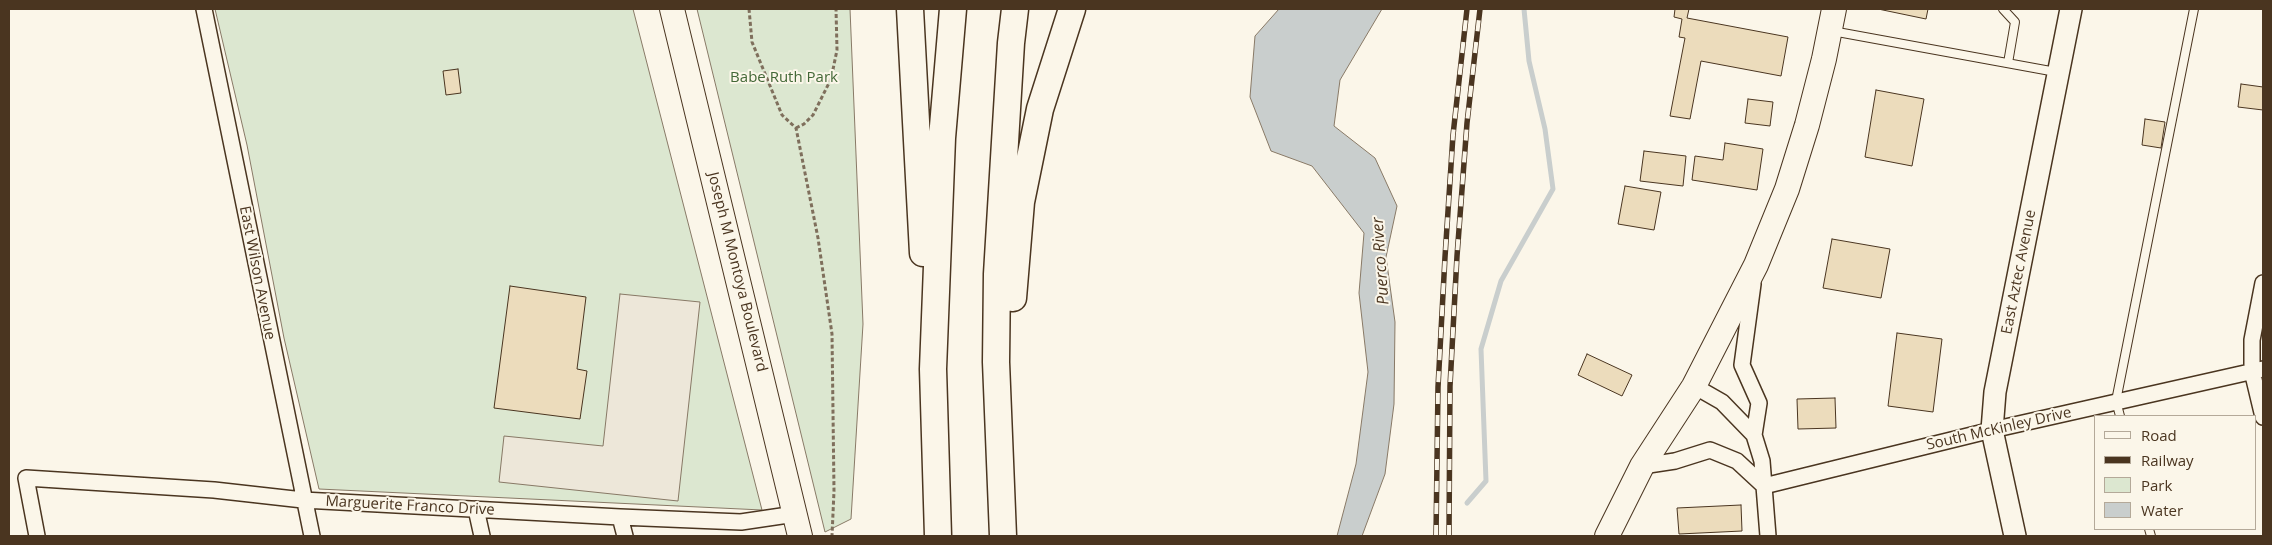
<!DOCTYPE html>
<style>
body{margin:0}
#map{position:relative;width:2272px;height:545px;overflow:hidden;background:#fbf6e9;font-family:"Open Sans",sans-serif}
canvas{display:block}
.frame{position:absolute;inset:0;border:10px solid #4a3520;pointer-events:none}
.legend{position:absolute;left:2094px;top:415px;width:162px;height:115px;box-sizing:border-box;background:#fbf6e9;border:1px solid #b4a999;margin:0;padding:6px 9px;list-style:none;font-size:15px;color:#4a3520}
.legend li{display:flex;align-items:center;gap:10px;height:25px}
.legend b{width:25px;border:1px solid #b4a999}
</style>
<div id="map">
<canvas width="2272" height="545"></canvas>
<div class="frame"></div>
<ul class="legend">
<li><b style="height:6px;background:#fbf6e9"></b>Road</li>
<li><b style="height:6px;background:#4a3520"></b>Railway</li>
<li><b style="height:14px;background:#dce7d0"></b>Park</li>
<li><b style="height:14px;background:#c9cecd"></b>Water</li>
</ul>
</div>
<script>
const ctx = document.querySelector('canvas').getContext('2d');
ctx.lineJoin = 'round';
function paint(path, color) { ctx.fillStyle = color; ctx.fill(path, 'evenodd'); }
const poly = rows => new Path2D(rows.map(r => 'M' + r).join(''));
function trace(path, color, width, dash) { ctx.strokeStyle = color; ctx.lineWidth = width; ctx.lineCap = dash ? 'butt' : 'round'; ctx.setLineDash(dash || []); ctx.stroke(path); }
function write(font, color, halo, rows, align = 'center') {
  ctx.font = font + ' "Open Sans",sans-serif'; ctx.lineWidth = 4; ctx.setLineDash([]); ctx.textBaseline = 'middle'; ctx.strokeStyle = halo; ctx.fillStyle = color; for (const [text, x, y, turn = 0] of rows) {
    ctx.save(); ctx.translate(x, y); ctx.rotate((+turn || 0) * Math.PI / 180); ctx.textAlign = isNaN(turn) ? turn : align; if (halo) ctx.strokeText(text, 0, 0); ctx.fillText(text, 0, 0); ctx.restore();
  }
}
const green = poly([
 [215,9,633,9,762,510,319,489,284,338,247,145,215,9],
 [697,9,850,9,863,324,851,519,825,532,697,9]
]);
paint(green, '#dce7d0');
trace(green, '#887966', 1);
const parking = poly([
 [620,294,700,302,678,501,499,482,504,436,603,446,620,294]
]);
paint(parking, '#ede7d9');
trace(parking, '#887966', 1);
const water = poly([
 [1279,9,1382,9,1340,80,1334,126,1375,158,1397,206,1386,257,1395,322,1394,404,1385,474,1362,536,1337,536,1356,464,1368,372,1359,293,1364,233,1312,166,1271,151,1250,97,1255,36,1279,9]
]);
paint(water, '#c9cecd');
trace(water, '#887966', 1);
trace(poly([
 [1467,503,1486,481,1481,349,1501,281,1553,189,1545,129,1529,61,1524,9]
]), '#c9cecd', 5);
const building = poly([
 [1675,9,1689,9,1687,18,1788,37,1781,76,1701,61,1690,119,1670,116,1685,38,1679,37,1682,19,1674,17,1675,9],
 [1878,9,1928,9,1926,19,1878,9],
 [458,69,461,93,446,95,443,71,458,69],
 [2241,84,2263,87,2263,110,2238,107,2241,84],
 [1876,90,1924,99,1912,166,1865,157,1876,90],
 [1748,99,1773,102,1770,126,1745,123,1748,99],
 [2145,119,2165,122,2161,148,2142,145,2145,119],
 [1725,143,1763,149,1757,190,1692,180,1695,156,1723,160,1725,143],
 [1644,151,1686,156,1683,186,1640,181,1644,151],
 [1625,186,1661,192,1654,230,1618,224,1625,186],
 [1832,239,1890,249,1881,298,1823,288,1832,239],
 [510,286,586,297,577,369,587,371,580,419,494,408,510,286],
 [1897,333,1942,339,1933,412,1888,406,1897,333],
 [1587,354,1632,375,1622,396,1578,375,1587,354],
 [1835,398,1836,428,1798,429,1797,399,1835,398],
 [1741,505,1742,531,1679,534,1677,508,1741,505]
]);
paint(building, '#ecdcbc');
trace(building, '#4a3520', 1);
const service = poly([
 [2003,9,2015,22,2008,63],
 [1832,31,2056,72],
 [2120,416,2116,401,2194,9],
 [2149,529,2151,536]
]);
const minor = poly([
 [204,9,312,536],
 [2263,283,2252,340,2252,371,2263,417],
 [1753,284,1742,365,1759,403,1754,435],
 [1694,386,1722,402,1754,435,1762,461,1768,536],
 [1642,466,1675,461,1710,450,1737,461,1764,486],
 [1764,486,1992,430,2263,369],
 [476,509,482,536],
 [620,517,625,536],
 [37,536,26,478,214,490,303,500,620,517,741,522,795,514]
]);
const secondary = poly([
 [2015,536,1992,430,1995,392,2071,9]
]);
const primary = poly([
 [672,9,800,536],
 [1607,536,1642,466,1694,386,1756,265,1787,189,1807,125,1824,59,1834,9]
]);
const motorway = poly([
 [910,9,923,253],
 [1013,298,1021,202,1040,109,1072,9],
 [938,536,933,369,942,138,953,9],
 [1003,536,996,362,997,274,1011,43,1015,9]
]);
trace(service, '#4a3520', 10);
trace(minor, '#4a3520', 18);
trace(secondary, '#4a3520', 24);
trace(primary, '#4a3520', 26);
trace(motorway, '#4a3520', 29);
trace(poly([
 [749,9,752,42,782,115,796,128,818,238,832,334,834,491,832,536],
 [796,128,804,124,813,115,831,79,837,50,836,9]
]), '#7f6f5c', 3, [4, 2.5]);
trace(service, '#fbf6e9', 8);
trace(minor, '#fbf6e9', 15);
trace(secondary, '#fbf6e9', 21);
trace(primary, '#fbf6e9', 24);
trace(motorway, '#fbf6e9', 26);
const rail = poly([
 [1436,536,1438,387,1445,257,1453,135,1467,9],
 [1449,536,1450,386,1457,256,1467,123,1480,9]
]);
trace(rail, '#4a3520', 5.5);
trace(rail, '#fbf6e9', 4, [11]);
write('15px', '#436837', '#fbf6e9', [
 ["Babe Ruth Park",784,78]
]);
write('15px', '#4a3520', '#fbf6e9', [
 ["Joseph M Montoya Boulevard",737,272,76],
 ["East Aztec Avenue",2019,272,-79],
 ["East Wilson Avenue",257,273,79],
 ["South McKinley Drive",1999,429,-13],
 ["Marguerite Franco Drive",410,506,3]
]);
write('italic 16px', '#4a3520', '#fbf6e9', [
 ["Puerco River",1381,261,-94]
]);
</script>
